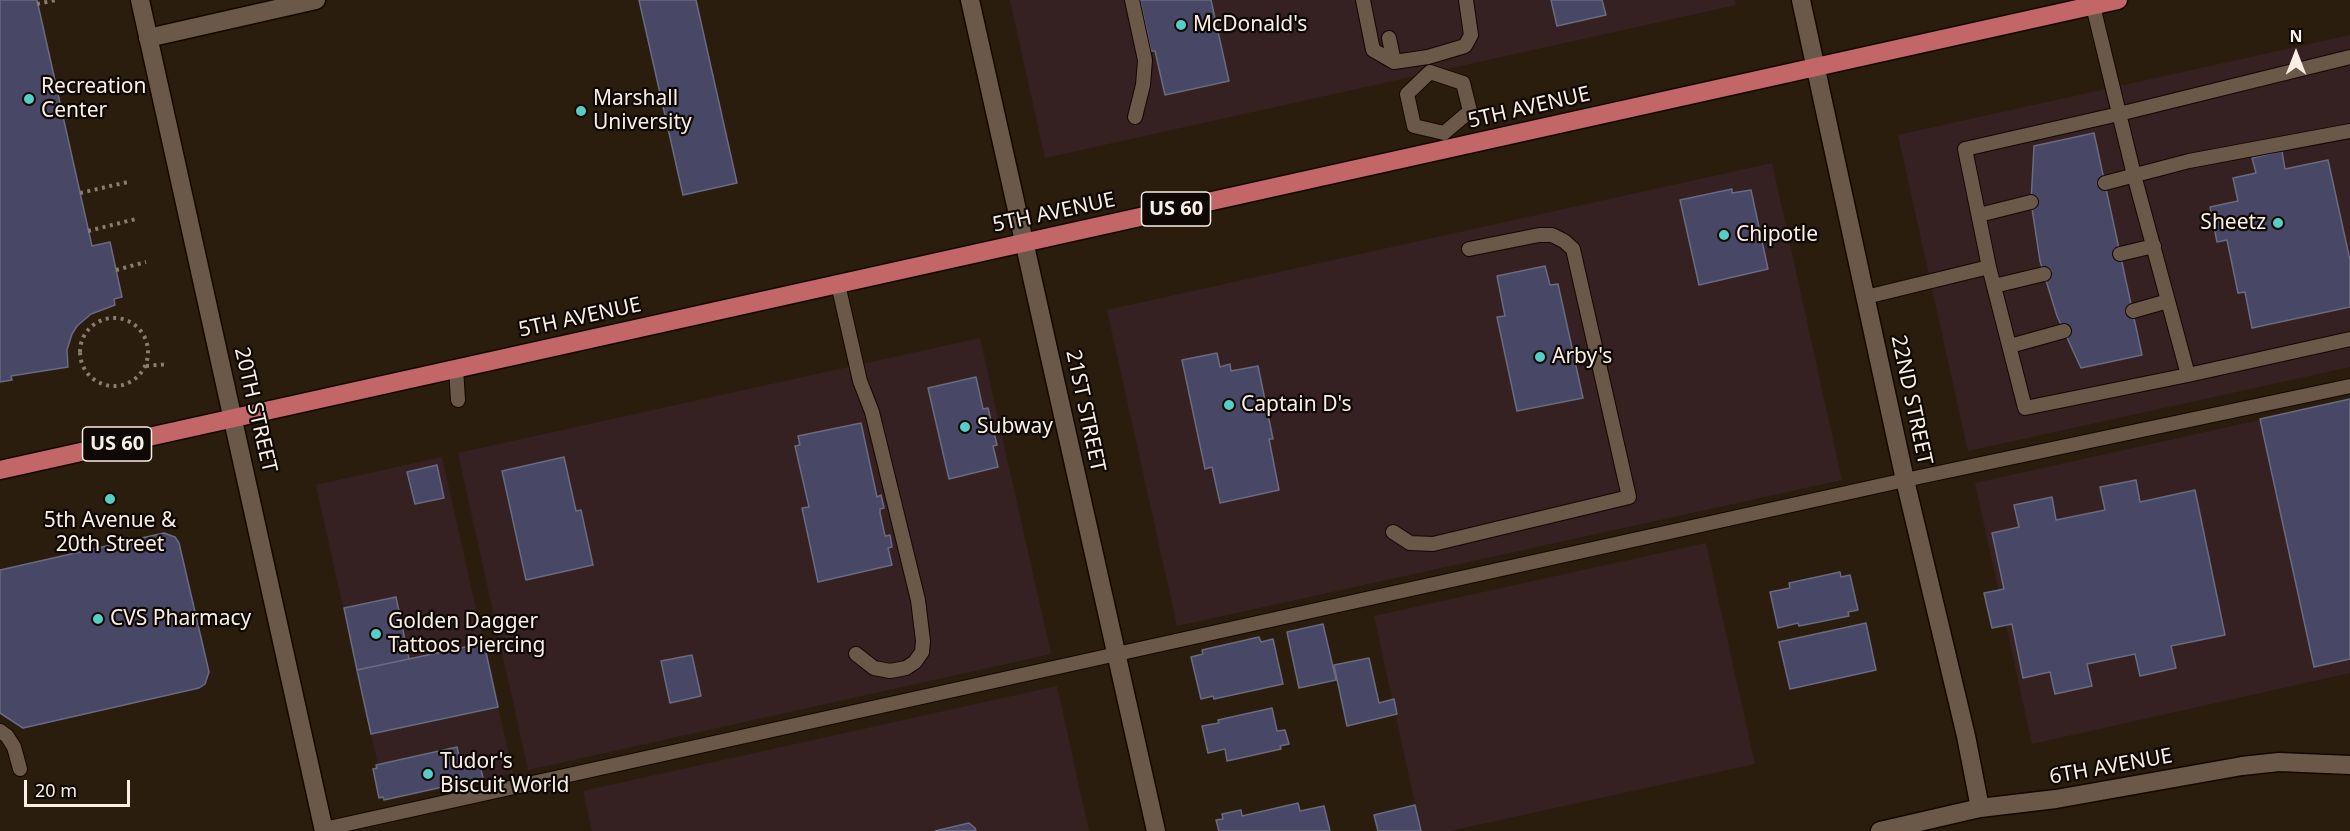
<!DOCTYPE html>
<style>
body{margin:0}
#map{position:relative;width:2350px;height:831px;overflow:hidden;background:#2b1d0d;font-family:"Noto Sans",sans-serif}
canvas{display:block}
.north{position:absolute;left:2266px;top:24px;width:60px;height:60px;-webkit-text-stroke:4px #0f0804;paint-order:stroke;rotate:0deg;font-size:16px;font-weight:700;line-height:24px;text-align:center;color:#f9efe5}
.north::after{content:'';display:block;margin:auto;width:21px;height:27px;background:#f9efe5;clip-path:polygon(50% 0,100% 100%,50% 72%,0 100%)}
.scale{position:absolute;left:24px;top:780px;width:106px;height:27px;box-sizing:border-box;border:3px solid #f9efe5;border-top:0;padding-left:8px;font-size:18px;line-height:21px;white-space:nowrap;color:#f9efe5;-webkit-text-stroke:4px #0f0804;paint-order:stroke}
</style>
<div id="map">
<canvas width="2350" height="831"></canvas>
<div class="north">N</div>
<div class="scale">20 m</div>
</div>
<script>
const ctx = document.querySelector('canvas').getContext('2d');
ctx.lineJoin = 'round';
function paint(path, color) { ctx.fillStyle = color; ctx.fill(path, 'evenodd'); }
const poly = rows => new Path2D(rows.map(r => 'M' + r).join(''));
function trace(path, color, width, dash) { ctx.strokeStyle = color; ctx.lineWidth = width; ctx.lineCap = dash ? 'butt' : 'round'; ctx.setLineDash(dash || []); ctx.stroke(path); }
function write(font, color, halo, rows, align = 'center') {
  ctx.font = font + ' "Noto Sans",sans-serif'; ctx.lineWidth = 4.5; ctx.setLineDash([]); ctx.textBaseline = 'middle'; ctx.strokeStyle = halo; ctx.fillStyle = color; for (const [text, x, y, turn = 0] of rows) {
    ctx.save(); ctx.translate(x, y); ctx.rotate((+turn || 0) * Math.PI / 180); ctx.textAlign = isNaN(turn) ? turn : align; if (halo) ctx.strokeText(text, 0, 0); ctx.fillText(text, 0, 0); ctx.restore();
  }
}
paint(poly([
 [1010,0,1735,0,1736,5,1045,158],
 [2350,35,2350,367,1968,451,1898,135],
 [1772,163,1842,480,1177,626,1107,310],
 [980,338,1051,654,528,770,458,453],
 [2350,400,2350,673,2032,744,1975,483],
 [442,457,513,773,386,801,316,485],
 [1706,543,1755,764,1450,831,1421,831,1374,616],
 [1057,686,1089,831,592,831,583,791]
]), '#352122');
const building = poly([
 [0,0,37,0,92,246,110,242,122,297,114,299,115,305,91,314,77,326,72,334,67,350,68,367,11,376,12,380,0,382,0,0],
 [639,0,696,0,737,183,683,195,639,0],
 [1140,0,1211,0,1229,81,1165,95,1155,51,1151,51,1140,0],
 [1551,0,1602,0,1606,15,1557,26,1551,0],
 [2094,133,2142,355,2081,368,2057,316,2040,261,2031,202,2034,146,2094,133],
 [2282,151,2285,169,2328,160,2350,260,2350,307,2252,328,2245,292,2238,293,2227,240,2217,242,2210,207,2238,201,2233,178,2256,173,2252,158,2282,151],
 [1732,189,1732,193,1751,190,1768,269,1699,285,1680,200,1732,189],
 [1545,266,1550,285,1558,284,1583,398,1517,411,1497,317,1505,316,1497,276,1545,266],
 [1217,353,1220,367,1230,364,1231,371,1258,366,1273,439,1269,439,1279,490,1220,503,1212,467,1205,469,1182,360,1217,353],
 [976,377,983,409,988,408,997,445,993,446,998,467,949,479,928,388,976,377],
 [2350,399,2350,659,2314,667,2260,419,2350,399],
 [861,423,877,497,881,495,884,508,880,509,880,513,885,536,890,535,892,547,888,548,892,565,818,582,802,508,809,507,795,446,800,445,798,436,861,423],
 [564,457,576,511,581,510,593,565,526,580,502,471,564,457],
 [437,465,444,498,415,504,407,472,437,465],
 [2136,480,2140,502,2195,490,2225,635,2171,646,2176,668,2140,676,2135,654,2087,664,2092,686,2055,694,2050,672,2023,678,2012,624,1992,628,1984,593,2004,589,1992,533,2019,527,2014,505,2052,497,2056,520,2105,510,2100,487,2136,480],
 [164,533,175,537,179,543,209,672,205,684,199,688,23,728,0,713,0,570,164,533],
 [1840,572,1841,577,1850,575,1858,610,1848,612,1849,616,1799,626,1798,623,1778,628,1770,592,1790,588,1789,583,1840,572],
 [396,597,409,659,357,670,344,608,396,597],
 [1866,623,1876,670,1790,689,1779,642,1866,623],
 [1323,624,1336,680,1299,688,1287,632,1323,624],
 [1259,637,1261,642,1273,639,1283,684,1214,699,1213,696,1201,699,1191,657,1203,654,1202,650,1259,637],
 [484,643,498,707,371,734,357,670,484,643],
 [692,655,701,696,670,703,661,661,692,655],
 [1369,658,1379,703,1394,699,1397,714,1347,726,1334,665,1369,658],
 [1272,708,1277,731,1285,730,1289,744,1280,746,1281,749,1227,761,1225,749,1208,753,1202,726,1219,723,1218,720,1272,708],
 [457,747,461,765,479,761,483,778,384,800,383,797,379,798,373,769,377,768,376,765,457,747],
 [1298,803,1300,811,1324,806,1330,831,1219,831,1216,820,1223,819,1222,814,1241,810,1242,816,1298,803],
 [1415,805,1421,831,1378,831,1374,815,1415,805],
 [969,823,975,828,976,831,935,831,969,823]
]);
paint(building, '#484766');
trace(building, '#6a6a80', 1.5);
const service = poly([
 [1132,0,1145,60,1143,85,1135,117],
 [1363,0,1373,50,1394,62],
 [1389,38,1394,62,1428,57,1465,46,1471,35,1466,0],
 [1430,72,1463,83,1470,111,1444,133],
 [1430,72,1407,94,1414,126,1444,133],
 [2105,183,2189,161,2350,131],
 [1979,215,2031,202],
 [2120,254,2154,246],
 [1989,267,1965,149,2119,114,2350,57],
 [838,284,860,381,872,412,918,600,923,641,922,652,915,662,906,668,890,671,874,668,856,654],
 [1994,286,2044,274],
 [1866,297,1989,267,2025,408,2188,375,2134,175,2093,6],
 [2133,311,2168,301],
 [2010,346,2064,331],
 [456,368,458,400],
 [2188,375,2350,339],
 [1393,532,1410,543,1433,544,1629,497,1573,249,1564,241,1552,235,1539,235,1469,249],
 [0,731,7,736,14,747,20,769],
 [324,829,1905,480,2350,386]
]);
const minor = poly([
 [970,0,1156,831],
 [1801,0,1905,480,1966,736,1980,808],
 [148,38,316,0],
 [1880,831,1980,808,2056,799,2242,766,2279,762,2350,765]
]);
const secondary = poly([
 [140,0,324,831]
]);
const primary = poly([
 [0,470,2118,0]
]);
trace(service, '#130700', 16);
trace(minor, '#130700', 21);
trace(secondary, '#130700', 21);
trace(primary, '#130700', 21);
trace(poly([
 [37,4,56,0],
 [80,193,128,182],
 [88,231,136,219],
 [116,270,146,262],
 '80 352a34 34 0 1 1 68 0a34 34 0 1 1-68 0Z',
 [146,366,168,364]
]), '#897d70', 4, [3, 4.5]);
trace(service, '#6a5948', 14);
trace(minor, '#6a5948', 18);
trace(secondary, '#6a5948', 18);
trace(primary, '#c26667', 18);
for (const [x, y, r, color] of [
 [1181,25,6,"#55cec5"],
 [29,99,6,"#55cec5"],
 [581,111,6,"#55cec5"],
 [2278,223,6,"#55cec5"],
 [1724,235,6,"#55cec5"],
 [1540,357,6,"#55cec5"],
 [1229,405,6,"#55cec5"],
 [965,427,6,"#55cec5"],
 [110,499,6,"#55cec5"],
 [98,619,6,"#55cec5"],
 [376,634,6,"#55cec5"],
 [428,774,6,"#55cec5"]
]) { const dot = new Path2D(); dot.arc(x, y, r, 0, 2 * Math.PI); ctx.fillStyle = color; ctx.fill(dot); trace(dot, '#0f0804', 2); }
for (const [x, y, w] of [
 [1176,209,69],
 [117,444,69]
]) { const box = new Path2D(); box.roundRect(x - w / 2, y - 17, w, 34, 4.5); ctx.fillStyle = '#0f0804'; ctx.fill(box); trace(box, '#f9efe5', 1.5); }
write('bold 20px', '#f9efe5', null, [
 ["US 60",1176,209],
 ["US 60",117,444]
]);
write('21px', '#f9efe5', '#0f0804', [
 ["McDonald's",1193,25],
 ["Recreation",41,87],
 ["Center",41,111],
 ["Marshall",593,99],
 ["University",593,123],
 ["Sheetz",2266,223,"right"],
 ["Chipotle",1736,235],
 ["Arby's",1552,357],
 ["Captain D's",1241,405],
 ["Subway",977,427],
 ["5th Avenue &",110,521,"center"],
 ["20th Street",110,545,"center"],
 ["CVS Pharmacy",110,619],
 ["Golden Dagger",388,622],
 ["Tattoos Piercing",388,646],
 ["Tudor's",440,762],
 ["Biscuit World",440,786]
], 'left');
write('21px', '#f9efe5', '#0f0804', [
 ["5TH AVENUE",1529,108,-13],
 ["5TH AVENUE",1054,213,-12],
 ["5TH AVENUE",580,318,-12],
 ["22ND STREET",1911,400,78],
 ["20TH STREET",255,410,77],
 ["21ST STREET",1085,411,78],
 ["6TH AVENUE",2111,767,-10]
]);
</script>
